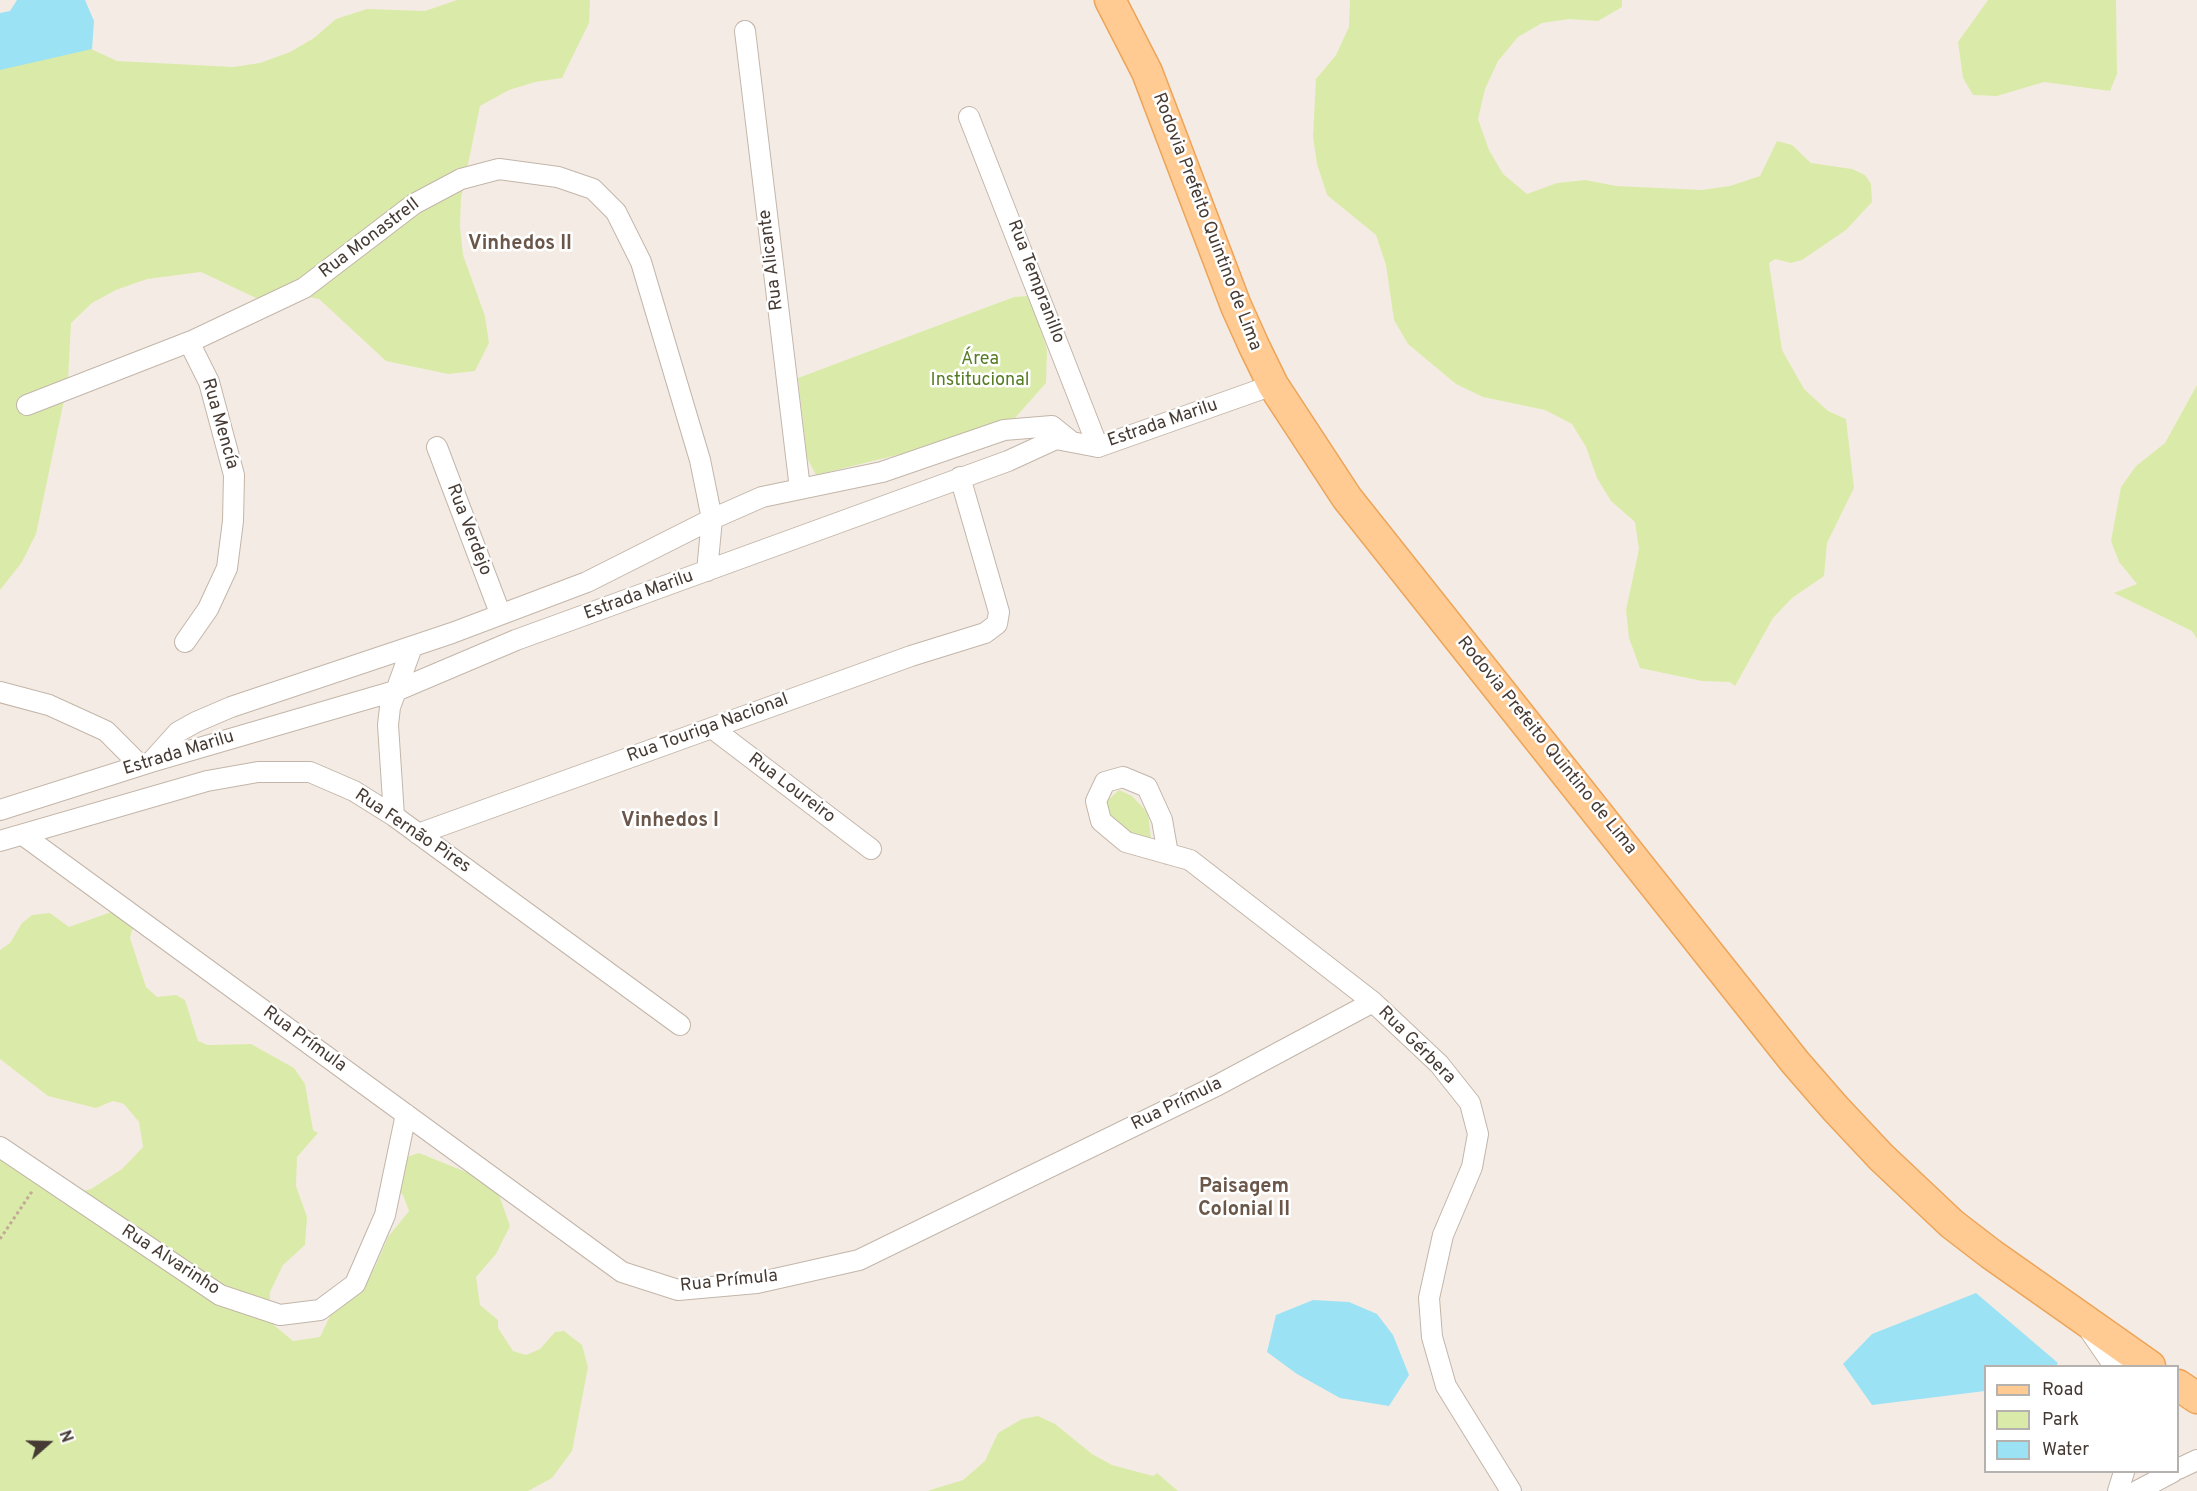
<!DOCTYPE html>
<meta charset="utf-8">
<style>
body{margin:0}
#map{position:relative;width:2197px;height:1491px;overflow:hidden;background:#f4ece4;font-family:Overpass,sans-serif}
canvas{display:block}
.legend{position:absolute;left:1984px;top:1365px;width:195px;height:108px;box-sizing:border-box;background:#fff;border:2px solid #b5b1ae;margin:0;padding:8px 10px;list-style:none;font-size:18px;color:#463b34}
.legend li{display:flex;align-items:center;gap:12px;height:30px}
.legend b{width:30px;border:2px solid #b5b1ae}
.north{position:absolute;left:18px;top:1413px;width:60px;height:60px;-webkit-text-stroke:4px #fff;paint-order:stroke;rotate:70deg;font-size:16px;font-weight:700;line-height:24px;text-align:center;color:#463b34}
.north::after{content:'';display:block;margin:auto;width:21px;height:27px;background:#463b34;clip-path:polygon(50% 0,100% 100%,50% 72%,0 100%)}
</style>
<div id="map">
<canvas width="2197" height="1491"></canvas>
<ul class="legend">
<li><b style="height:8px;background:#ffcb92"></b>Road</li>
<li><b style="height:16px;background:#daeba9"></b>Park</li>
<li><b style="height:16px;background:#9be2f5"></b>Water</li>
</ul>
<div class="north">N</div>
</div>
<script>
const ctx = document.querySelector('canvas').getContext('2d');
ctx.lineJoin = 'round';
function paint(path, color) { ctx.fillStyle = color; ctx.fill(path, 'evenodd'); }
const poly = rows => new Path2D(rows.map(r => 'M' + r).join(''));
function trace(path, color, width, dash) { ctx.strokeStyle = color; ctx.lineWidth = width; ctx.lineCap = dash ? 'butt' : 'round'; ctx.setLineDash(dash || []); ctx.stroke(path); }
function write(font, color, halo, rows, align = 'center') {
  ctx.font = font + ' Overpass,sans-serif'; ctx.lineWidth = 5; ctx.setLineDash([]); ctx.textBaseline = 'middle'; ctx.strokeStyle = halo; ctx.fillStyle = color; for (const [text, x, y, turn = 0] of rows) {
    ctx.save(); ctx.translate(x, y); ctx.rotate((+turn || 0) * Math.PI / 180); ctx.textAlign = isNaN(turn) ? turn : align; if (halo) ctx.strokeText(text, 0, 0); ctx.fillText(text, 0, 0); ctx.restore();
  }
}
paint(poly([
 [457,0,590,0,589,23,562,78,535,82,509,90,480,106,461,198,460,227,463,255,485,316,489,343,475,371,448,374,386,361,319,299,288,293,256,298,201,272,147,279,116,290,92,303,71,323,68,381,36,534,22,562,0,590,0,51,89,48,117,61,233,67,260,63,290,52,314,38,336,19,367,9,425,11],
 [1350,0,1622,0,1622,7,1598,21,1569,19,1542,23,1518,37,1498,61,1485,89,1478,119,1489,150,1503,174,1527,194,1557,183,1585,180,1616,186,1702,190,1730,186,1760,176,1777,141,1792,145,1811,163,1852,169,1865,175,1871,184,1872,202,1846,230,1802,260,1791,263,1775,259,1769,263,1782,350,1804,389,1828,411,1846,419,1854,488,1827,543,1824,576,1792,598,1773,618,1735,686,1730,682,1702,681,1640,668,1629,638,1626,610,1639,549,1635,522,1611,501,1597,478,1586,447,1572,424,1545,410,1483,397,1456,384,1408,344,1394,320,1386,265,1376,235,1327,195,1317,164,1313,137,1316,79,1336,55,1349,27],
 [1988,0,2116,0,2117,74,2110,91,2044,82,1997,96,1973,95,1963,78,1958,42],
 [1027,296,1036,313,1047,350,1046,383,1015,418,905,453,816,475,807,458,798,378,1014,297],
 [2197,385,2197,639,2192,631,2114,593,2137,584,2119,562,2111,541,2121,487,2136,466,2165,443],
 [1119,790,1132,796,1148,813,1151,839,1131,837,1112,821,1105,803],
 [117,910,140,923,132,930,130,938,146,987,157,997,176,995,185,1000,198,1041,208,1045,251,1044,294,1068,305,1084,313,1130,318,1133,297,1157,296,1186,307,1217,305,1245,283,1265,270,1292,269,1321,293,1341,320,1337,333,1310,354,1286,375,1267,388,1237,409,1211,403,1195,386,1178,388,1163,419,1153,486,1180,499,1195,510,1226,496,1254,476,1277,480,1305,498,1320,498,1328,513,1351,526,1355,540,1349,555,1332,564,1331,582,1345,588,1367,572,1451,552,1478,528,1491,0,1491,0,1154,79,1192,91,1189,122,1169,143,1147,139,1122,124,1104,113,1101,96,1108,48,1096,0,1059,0,950,10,943,22,923,32,915,50,913,69,927],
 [1038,1416,1055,1424,1092,1454,1112,1465,1153,1476,1157,1473,1178,1491,927,1491,963,1480,985,1461,998,1433,1022,1419]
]), '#daeba9');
paint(poly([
 [17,0,85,0,94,21,92,49,0,70,0,13,10,11],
 [1976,1293,2058,1363,2056,1366,1986,1366,1985,1391,1872,1405,1843,1364,1872,1334],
 [1313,1300,1349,1302,1377,1314,1393,1335,1409,1375,1389,1406,1340,1398,1297,1374,1267,1352,1276,1315]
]), '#9be2f5');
const street = poly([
 [745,31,800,489],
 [969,117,1098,447],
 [27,405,194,340,304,288,414,204,461,179,499,169,558,177,593,189,616,212,641,262,700,460,712,519,707,571],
 [437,447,500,613],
 [185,642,208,609,227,568,233,521,234,475,209,382,189,342],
 [0,692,49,705,106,731,140,765],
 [712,728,871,849],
 [151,762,178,732,196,722,231,707,452,633,587,582,712,519,762,497,882,472,1004,430,1052,426,1072,442],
 [0,810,151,762,398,690,516,640,1008,461,1056,439,1098,447,1273,385],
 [394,816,388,725,390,707,412,647],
 [418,834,911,656,985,633,997,624,999,612,960,477],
 [23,835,622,1272,678,1290,757,1283,859,1260,1218,1085,1373,1002],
 [0,841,207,781,258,772,310,772,354,791,394,816,680,1025],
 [1168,854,1162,820,1147,787,1123,777,1105,782,1096,801,1101,821,1126,842,1190,860,1373,1002,1439,1064,1470,1103,1478,1134,1472,1167,1443,1235,1429,1298,1432,1337,1446,1386,1511,1491],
 [0,1147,220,1295,280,1315,320,1310,355,1284,385,1215,406,1114],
 [2090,1331,2114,1366],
 [2178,1469,2197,1460],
 [2118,1491,2124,1472],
 [2137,1491,2173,1472]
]);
const primary = poly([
 [1110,0,1147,72,1236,306,1254,346,1273,385,1347,498,1795,1062,1835,1108,1881,1157,1952,1224,1991,1254,2150,1366],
 [2178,1385,2197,1398]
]);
trace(street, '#c3b5a9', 22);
trace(primary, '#eca459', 33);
trace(poly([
 [0,1239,33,1190]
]), '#c2aa96', 3, [3, 3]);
trace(street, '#fff', 20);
trace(primary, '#ffcb92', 30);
write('18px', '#463b34', '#fff', [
 ["Rodovia Prefeito Quintino de Lima",1206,222,69],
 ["Rua Monastrell",370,239,-37],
 ["Rua Alicante",772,260,-97],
 ["Rua Tempranillo",1035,282,69],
 ["Rua Mencía",219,424,74],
 ["Estrada Marilu",1163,424,-19],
 ["Rua Verdejo",468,530,69],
 ["Estrada Marilu",639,596,-20],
 ["Rua Touriga Nacional",708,729,-20],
 ["Rodovia Prefeito Quintino de Lima",1546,746,51],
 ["Estrada Marilu",179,754,-17],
 ["Rua Loureiro",791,789,37],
 ["Rua Fernão Pires",412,832,34],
 ["Rua Prímula",304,1040,36],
 ["Rua Gérbera",1416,1046,45],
 ["Rua Prímula",1177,1105,-26],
 ["Rua Alvarinho",170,1261,33],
 ["Rua Prímula",729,1282,-6]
]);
write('18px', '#567c23', '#fff', [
 ["Área",980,360],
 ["Institucional",980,381]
]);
write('bold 20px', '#6a574a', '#fff', [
 ["Vinhedos II",520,245],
 ["Vinhedos I",670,822],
 ["Paisagem",1244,1188],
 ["Colonial II",1244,1211]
]);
</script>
